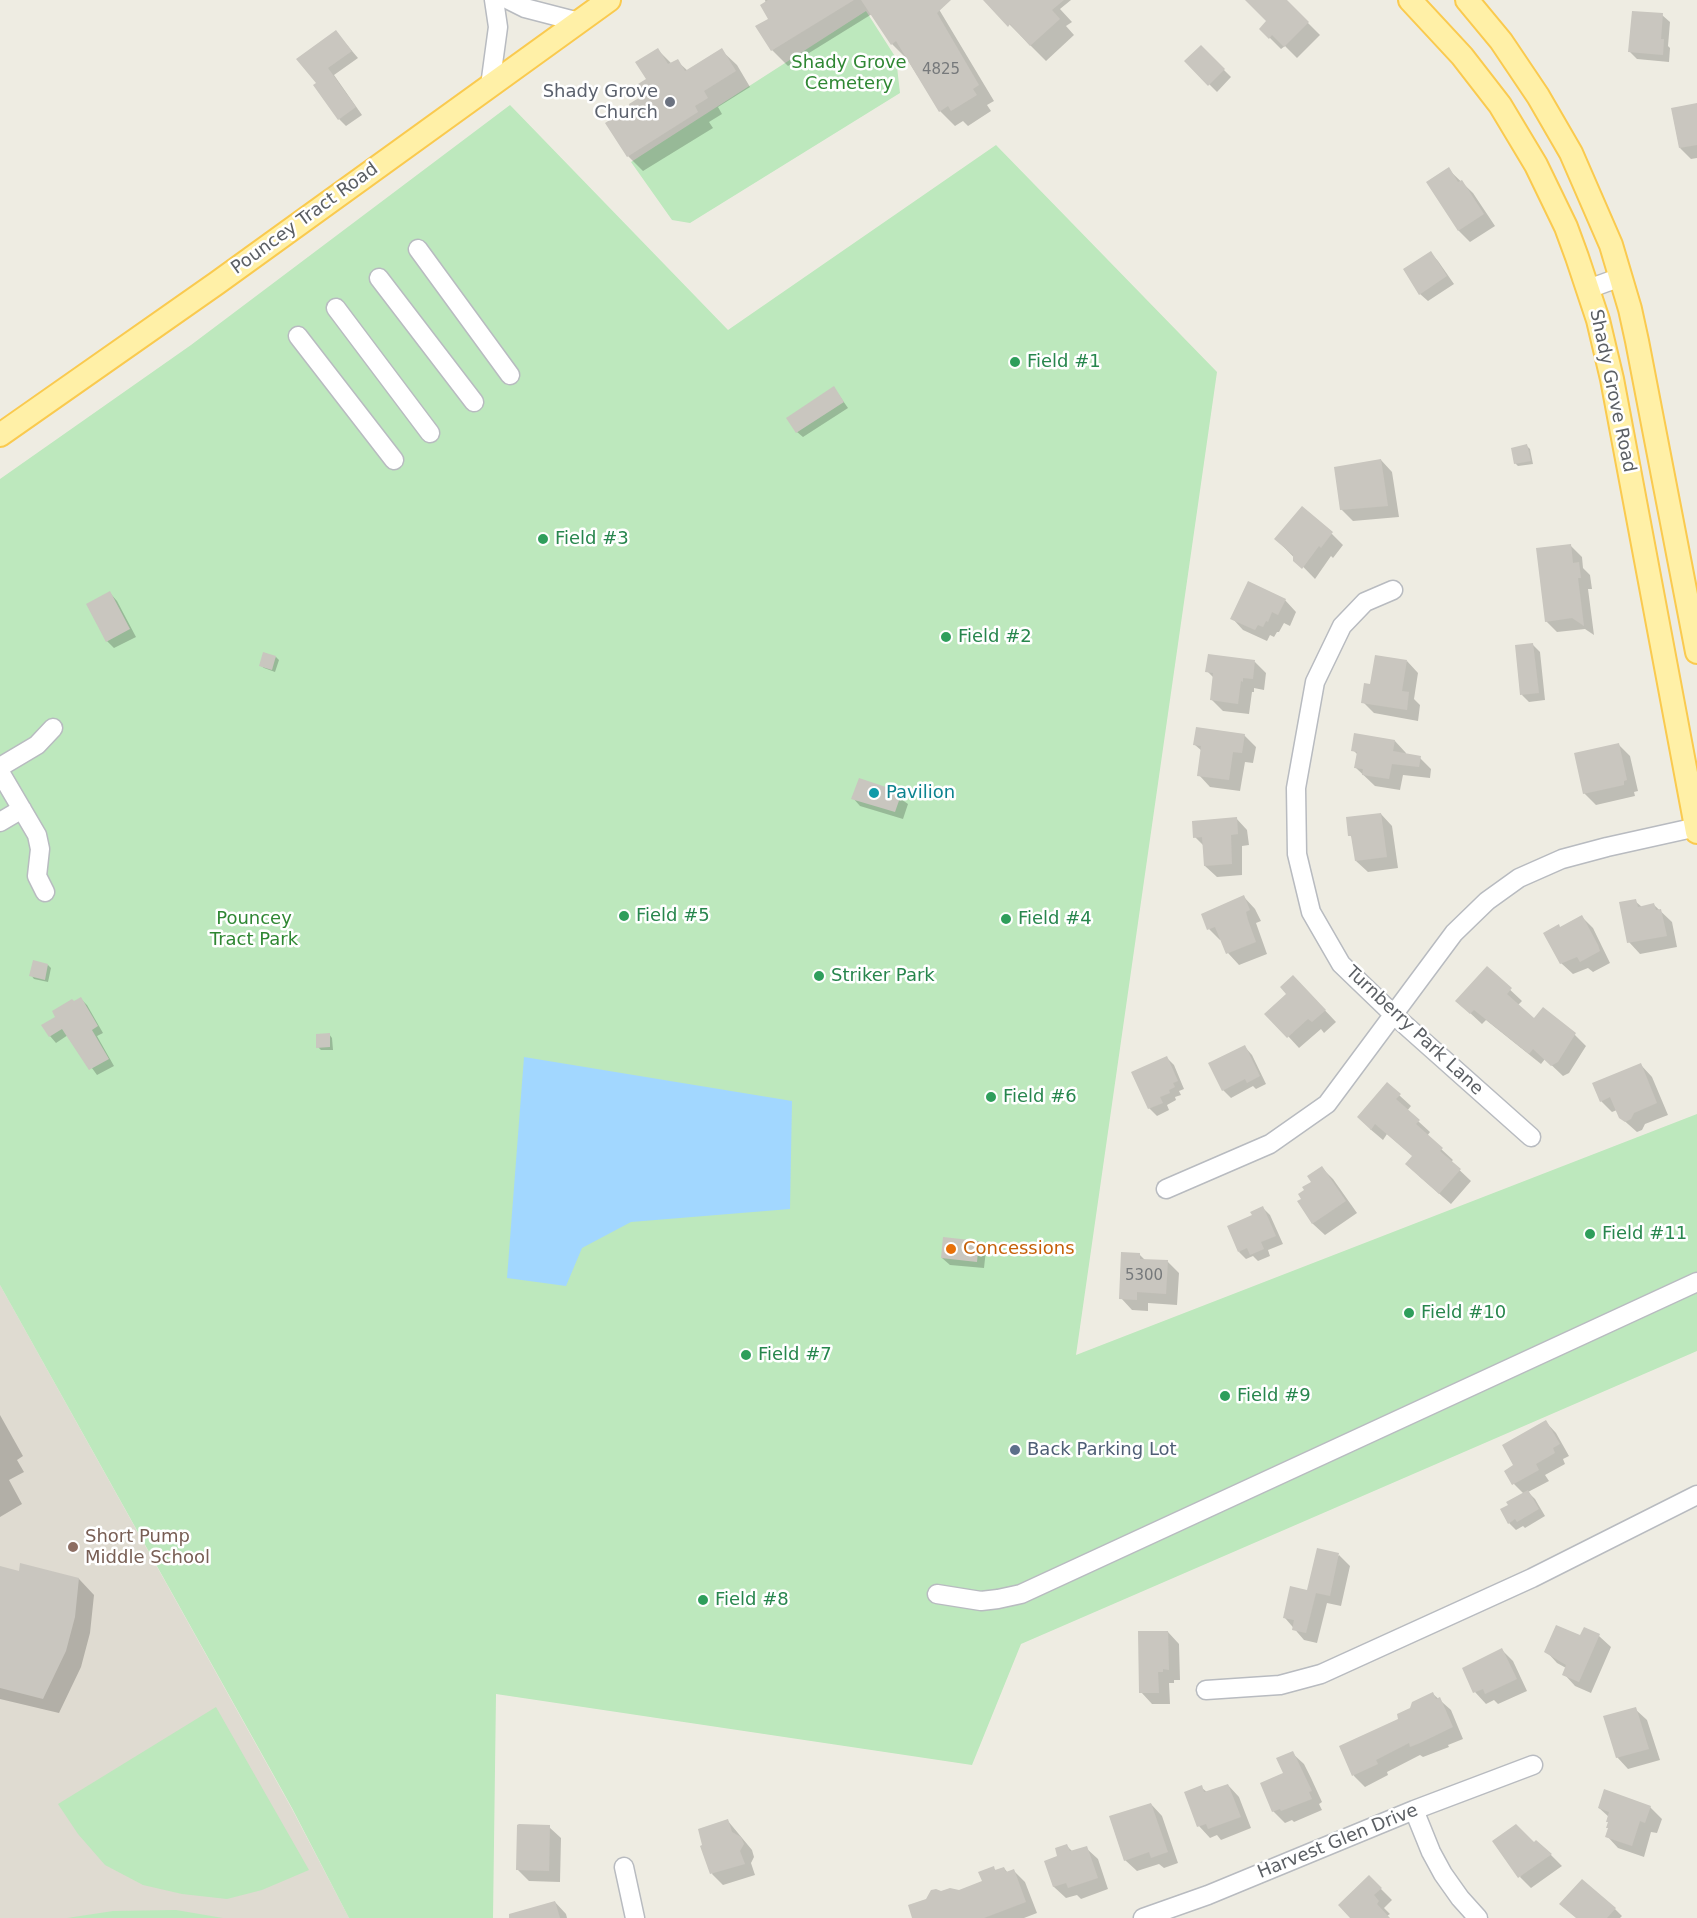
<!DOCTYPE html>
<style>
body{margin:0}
canvas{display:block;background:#eeece2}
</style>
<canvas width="1697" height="1918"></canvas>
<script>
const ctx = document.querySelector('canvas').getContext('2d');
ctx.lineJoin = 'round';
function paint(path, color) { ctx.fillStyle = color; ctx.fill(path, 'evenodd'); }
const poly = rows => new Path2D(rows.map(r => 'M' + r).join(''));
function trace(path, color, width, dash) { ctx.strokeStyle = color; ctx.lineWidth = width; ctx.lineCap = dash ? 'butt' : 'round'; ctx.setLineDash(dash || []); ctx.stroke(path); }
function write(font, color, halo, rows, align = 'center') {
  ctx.font = font + ' "DejaVu Sans",sans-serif'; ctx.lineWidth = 5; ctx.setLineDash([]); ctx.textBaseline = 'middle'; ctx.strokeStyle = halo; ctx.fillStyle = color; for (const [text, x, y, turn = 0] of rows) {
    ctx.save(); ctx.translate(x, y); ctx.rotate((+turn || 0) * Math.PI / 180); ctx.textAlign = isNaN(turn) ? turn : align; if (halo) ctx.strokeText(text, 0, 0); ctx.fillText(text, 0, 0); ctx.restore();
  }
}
paint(poly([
 [0,1285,292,1809,349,1918,0,1918]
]), '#dfdbd1');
paint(poly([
 [866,11,896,58,900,93,690,223,672,220,631,162],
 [510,105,728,330,996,145,1217,372,1076,1355,1697,1114,1697,1351,1021,1644,972,1765,496,1694,493,1918,349,1918,292,1808,0,1285,0,479,191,345],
 [216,1707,309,1870,262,1890,227,1899,182,1894,143,1885,105,1865,78,1834,58,1804],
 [176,1910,223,1918,67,1918,113,1911]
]), '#bde8bd');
paint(poly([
 [524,1057,792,1101,790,1209,631,1222,582,1248,566,1286,507,1278]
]), '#a2d7ff');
paint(poly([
 [765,0,931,0,937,6,994,101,987,105,991,111,968,126,963,121,955,126,940,111,907,59,892,44,872,14,788,66,772,50,757,27,770,19],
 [991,0,1071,0,1060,9,1072,22,1066,26,1074,35,1046,61,989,4],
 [1248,0,1279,0,1287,2,1320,35,1297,58,1285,46,1281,49,1261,29,1268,21],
 [1662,15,1670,22,1668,46,1670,48,1669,62,1637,59,1630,52],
 [336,32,358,58,334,75,362,115,346,126,339,119,318,83],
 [1201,47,1231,77,1217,92,1186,61],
 [658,50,672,64,677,61,688,71,721,50,737,65,750,87,718,107,722,114,709,122,713,128,643,171,628,156,632,107,647,94],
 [1697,105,1697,158,1691,159,1680,148],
 [1448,169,1473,193,1495,226,1470,242,1459,231,1428,182],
 [1431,253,1438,261,1454,284,1428,301,1420,294],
 [834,388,848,408,803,437,797,432],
 [1527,446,1530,449,1533,464,1518,466,1515,463],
 [1381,460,1392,472,1399,517,1353,521,1341,509],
 [1332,534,1343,545,1333,558,1331,556,1315,579,1276,539],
 [1570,545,1582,557,1583,568,1590,575,1592,589,1588,589,1594,635,1585,629,1557,632,1546,621],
 [110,593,117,601,136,637,114,648,107,641],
 [1285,600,1296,612,1290,626,1284,623,1279,632,1277,632,1274,637,1270,635,1267,641,1243,630,1232,618],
 [1532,644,1540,652,1545,700,1529,702,1522,695],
 [276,657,279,660,275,672,264,668,260,665],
 [1407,661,1418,673,1414,699,1420,705,1418,721,1374,713,1363,702,1371,686],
 [1255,662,1266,673,1264,690,1254,688,1254,692,1252,692,1249,714,1223,711,1211,699,1214,678,1207,671],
 [1244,735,1256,747,1253,763,1245,762,1240,791,1210,787,1199,775,1202,751,1195,745],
 [1395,741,1406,753,1406,755,1420,758,1431,769,1430,778,1403,775,1400,790,1375,786,1356,768,1358,755,1353,750],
 [1619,745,1630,756,1638,791,1634,792,1635,796,1596,805,1584,793],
 [888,790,908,804,903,819,860,806,853,798],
 [1381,814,1392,826,1398,868,1368,872,1356,861,1353,839,1350,835],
 [1236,818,1247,830,1249,845,1242,846,1242,875,1217,877,1205,866,1204,846,1195,837],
 [1244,897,1255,909,1261,921,1256,923,1267,954,1239,965,1228,953,1222,940,1220,940,1209,929],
 [1635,901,1642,907,1653,904,1672,922,1677,947,1640,954,1629,942],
 [1581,916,1593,928,1610,963,1593,972,1588,968,1573,974,1561,963,1561,928],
 [48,965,51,968,48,982,34,979,31,975],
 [1487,968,1522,1001,1517,1006,1534,1020,1575,1035,1586,1046,1569,1073,1563,1076,1545,1059,1541,1064,1486,1020,1482,1024,1469,1012],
 [1304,988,1336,1022,1324,1033,1321,1029,1299,1048,1288,1036,1288,994],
 [81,999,87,1005,103,1033,97,1036,114,1066,97,1075,68,1035,56,1043,50,1036,74,1003],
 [329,1034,332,1038,333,1050,321,1050,318,1047],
 [1245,1047,1252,1055,1266,1084,1256,1089,1253,1086,1231,1098,1223,1090,1210,1064],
 [1166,1057,1174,1065,1184,1089,1179,1091,1181,1095,1175,1097,1176,1100,1167,1105,1169,1110,1157,1116,1149,1108],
 [1641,1065,1652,1077,1668,1115,1645,1124,1642,1130,1637,1132,1620,1117,1617,1110,1612,1112,1601,1101],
 [1387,1084,1411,1106,1407,1111,1430,1132,1427,1136,1453,1160,1451,1162,1471,1181,1451,1204,1419,1176,1414,1157,1387,1134,1383,1140,1370,1129],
 [1322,1168,1333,1179,1357,1213,1325,1235,1313,1224,1299,1202,1303,1199],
 [1263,1208,1270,1215,1283,1244,1268,1250,1270,1256,1258,1261,1253,1256,1246,1259,1239,1252,1254,1216],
 [978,1242,986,1250,984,1268,950,1265,942,1258],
 [1139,1254,1146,1261,1168,1262,1179,1273,1177,1305,1148,1303,1148,1311,1132,1310,1121,1298],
 [0,1415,23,1456,17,1460,24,1472,9,1480,22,1504,0,1517],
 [1546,1422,1556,1433,1569,1456,1563,1459,1565,1464,1545,1475,1549,1481,1528,1492,1535,1499,1545,1516,1525,1528,1523,1526,1516,1530,1509,1523,1524,1494,1514,1484,1515,1466],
 [1339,1555,1350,1566,1341,1606,1327,1603,1317,1643,1304,1640,1285,1618],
 [0,1567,20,1573,79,1579,94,1595,90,1633,81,1667,59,1713,0,1699],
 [1168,1632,1179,1644,1180,1680,1174,1680,1174,1683,1169,1683,1170,1704,1152,1704,1141,1692],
 [1599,1636,1611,1647,1591,1693,1575,1686,1564,1674,1566,1668,1557,1663,1546,1651,1581,1637],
 [1502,1650,1513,1661,1527,1691,1498,1704,1494,1700,1486,1704,1475,1692],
 [1433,1694,1451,1710,1463,1739,1448,1745,1449,1747,1423,1757,1420,1755,1387,1772,1388,1775,1365,1787,1354,1776,1341,1746,1400,1719,1411,1709],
 [1635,1709,1647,1720,1660,1760,1628,1769,1617,1757],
 [1292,1753,1304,1764,1311,1778,1322,1802,1319,1804,1322,1810,1294,1822,1292,1820,1285,1823,1273,1811],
 [1228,1785,1239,1797,1251,1828,1221,1840,1217,1835,1210,1838,1199,1826,1201,1787,1208,1793],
 [1151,1804,1162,1816,1178,1863,1164,1868,1159,1864,1137,1871,1125,1860],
 [1650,1807,1662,1819,1657,1833,1651,1832,1644,1857,1618,1848,1607,1836,1609,1829,1609,1817,1599,1808],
 [728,1821,752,1850,754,1857,751,1863,755,1875,723,1885,712,1874],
 [549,1827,561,1838,560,1882,529,1881,517,1869],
 [1534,1843,1551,1855,1562,1866,1531,1888,1520,1877],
 [1067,1846,1073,1852,1086,1848,1098,1859,1108,1889,1081,1899,1077,1895,1066,1898,1054,1887,1046,1862,1059,1857],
 [993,1868,997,1871,1004,1868,1008,1873,1014,1871,1025,1882,1037,1913,1024,1918,913,1918,928,1900,941,1892,960,1892,984,1882],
 [1369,1877,1392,1900,1384,1908,1390,1914,1387,1916,1389,1918,1352,1918],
 [555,1902,566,1914,567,1918,534,1918],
 [1615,1909,1622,1916,1620,1918,1577,1918]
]), '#0003');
paint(poly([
 [768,0,854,0,771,51,755,26,768,19,760,5],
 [861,0,951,0,937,13,979,85,973,89,977,95,951,111,948,106,939,112,896,41,891,45],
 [983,0,1064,0,1052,10,1060,19,1030,46,1010,24,1008,27],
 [1245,0,1287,0,1309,22,1284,47,1272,35,1269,39,1259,29,1266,21],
 [1632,11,1663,13,1661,39,1664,39,1663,55,1628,52],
 [336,30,352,51,328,68,356,107,338,120,313,85,316,83,296,59],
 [1201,45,1225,69,1208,86,1184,61],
 [658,48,668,64,678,59,685,71,722,48,736,71,704,91,708,98,695,106,698,112,627,157,605,123,630,107,629,104,645,94,638,84,646,79,635,62],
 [1697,103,1697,145,1679,148,1671,108],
 [1449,167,1458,182,1462,180,1484,214,1458,231,1426,182],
 [1431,251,1447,276,1419,295,1403,269],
 [834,386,844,402,796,433,786,418],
 [1527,444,1531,461,1514,464,1511,448],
 [1381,459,1388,506,1340,510,1334,467],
 [1302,506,1333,532,1321,548,1319,546,1302,569,1293,561,1293,555,1274,539],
 [1571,544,1573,563,1579,562,1581,578,1578,578,1584,626,1572,618,1545,622,1536,548],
 [1248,581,1286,599,1278,615,1272,612,1268,622,1266,621,1263,627,1258,625,1255,630,1230,619],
 [110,591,130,629,106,642,86,604],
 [1533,643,1539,693,1520,695,1515,645],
 [263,652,276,656,272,670,259,666],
 [1208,654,1255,660,1253,679,1243,678,1243,682,1241,681,1238,704,1210,700,1213,673,1205,672],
 [1375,655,1407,660,1402,691,1409,692,1407,710,1361,703,1364,683,1370,684],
 [1196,727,1245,734,1242,753,1233,752,1229,780,1197,776,1201,746,1193,745],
 [1354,733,1395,740,1393,751,1421,756,1419,767,1392,764,1389,779,1362,775,1363,769,1354,768,1357,752,1351,751],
 [1619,743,1627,780,1624,781,1624,785,1583,794,1574,753],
 [859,778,889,788,888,791,901,795,895,812,851,799],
 [1381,813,1387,857,1355,861,1351,836,1348,836,1346,817],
 [1237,817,1238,834,1231,835,1232,864,1204,866,1202,837,1193,838,1192,821],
 [1244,895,1250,910,1246,912,1248,920,1256,942,1226,954,1215,927,1207,930,1201,914],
 [1636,899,1638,907,1654,903,1656,910,1661,909,1667,936,1627,943,1619,902],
 [1582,915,1598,945,1600,951,1580,962,1577,957,1560,964,1543,933,1559,924,1560,927],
 [33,960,48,964,45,980,29,976],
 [1487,966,1512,988,1507,994,1534,1018,1543,1007,1576,1033,1558,1062,1551,1066,1533,1049,1529,1054,1474,1010,1470,1014,1455,1001],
 [1293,975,1326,1010,1312,1022,1308,1019,1287,1038,1264,1014,1286,994,1280,987],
 [81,997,98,1026,92,1030,109,1059,89,1070,62,1029,49,1037,41,1025,55,1017,52,1011,72,999,74,1001],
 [330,1033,330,1047,316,1048,316,1034],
 [1245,1045,1260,1076,1247,1083,1245,1079,1222,1091,1208,1063],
 [1167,1056,1178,1081,1173,1083,1175,1087,1169,1090,1170,1093,1160,1097,1163,1103,1148,1109,1131,1072],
 [1641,1063,1657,1103,1634,1113,1631,1119,1625,1122,1619,1118,1610,1097,1600,1102,1592,1083],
 [1387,1082,1401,1094,1396,1099,1420,1120,1416,1124,1443,1148,1440,1151,1461,1169,1439,1194,1405,1164,1412,1156,1375,1124,1371,1130,1357,1117],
 [1322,1166,1346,1201,1312,1224,1297,1201,1301,1199,1298,1194,1304,1190,1302,1187,1311,1182,1307,1176],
 [1263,1206,1276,1236,1261,1242,1264,1249,1250,1255,1247,1248,1238,1252,1227,1226,1252,1215,1250,1212],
 [943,1237,979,1241,977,1262,941,1258],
 [1121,1252,1140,1253,1140,1259,1168,1260,1166,1294,1137,1292,1137,1300,1119,1299],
 [1546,1420,1560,1444,1553,1448,1555,1453,1536,1464,1539,1470,1512,1485,1504,1471,1513,1465,1502,1445],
 [1528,1490,1539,1509,1517,1522,1515,1519,1508,1524,1500,1509,1508,1505,1506,1502],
 [1317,1548,1339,1553,1330,1596,1316,1593,1306,1633,1292,1630,1294,1620,1283,1618,1290,1586,1307,1590],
 [20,1563,79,1578,75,1617,66,1651,43,1699,0,1688,0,1566,19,1571],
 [1556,1625,1580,1635,1584,1627,1600,1634,1579,1682,1562,1675,1566,1665,1544,1652],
 [1138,1631,1168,1631,1169,1670,1163,1669,1163,1672,1158,1672,1159,1693,1139,1693],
 [1502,1648,1517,1679,1485,1694,1483,1689,1473,1693,1462,1668],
 [1433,1692,1436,1699,1440,1697,1453,1727,1420,1743,1410,1747,1409,1743,1376,1760,1378,1764,1352,1776,1339,1746,1398,1719,1397,1714,1410,1708,1412,1702],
 [1636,1707,1649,1749,1616,1758,1603,1716],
 [1293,1751,1312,1791,1309,1792,1312,1799,1281,1811,1280,1809,1272,1812,1260,1783,1283,1773,1276,1758],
 [1228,1784,1241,1817,1208,1829,1206,1824,1197,1827,1184,1792,1202,1785,1204,1792],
 [1604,1789,1651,1806,1645,1823,1640,1821,1632,1846,1605,1837,1608,1828,1606,1828,1608,1822,1606,1822,1609,1812,1598,1808],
 [1151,1803,1168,1852,1151,1858,1149,1852,1124,1861,1109,1816],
 [728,1819,732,1832,741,1837,744,1844,740,1851,745,1864,710,1874,700,1846,702,1845,698,1829],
 [519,1824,550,1825,549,1871,516,1870,517,1825],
 [1516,1824,1534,1842,1536,1840,1552,1854,1518,1878,1492,1841],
 [1067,1844,1070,1851,1087,1846,1098,1878,1068,1888,1066,1883,1053,1887,1044,1861,1057,1856,1055,1848],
 [994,1866,995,1870,1004,1867,1006,1872,1014,1869,1026,1902,984,1918,912,1918,908,1905,926,1899,931,1890,936,1889,941,1891,950,1888,959,1890,982,1881,978,1872],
 [1369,1875,1382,1888,1374,1895,1379,1901,1377,1904,1390,1918,1350,1918,1338,1905],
 [1582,1879,1616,1908,1607,1918,1576,1918,1559,1904],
 [555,1901,560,1918,509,1918,509,1914]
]), '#c9c6bf');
const minor = poly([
 [509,0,525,8,579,22],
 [490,86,498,27,494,0],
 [418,249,510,375],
 [379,278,474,402],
 [1588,289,1621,277],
 [336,308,430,433],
 [298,336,394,460],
 [1393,590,1365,602,1342,626,1315,682,1296,788,1297,854,1311,912,1341,964,1395,1016,1531,1137],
 [0,767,37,745,53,728],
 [0,772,37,835,40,849,37,876,45,892],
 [0,822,22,809],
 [1166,1189,1270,1144,1327,1104,1454,933,1487,901,1519,878,1562,859,1607,847,1697,827],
 [937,1594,981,1601,998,1599,1021,1594,1697,1282],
 [1206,1690,1280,1685,1321,1674,1532,1578,1697,1495],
 [1414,1810,1431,1852,1443,1874,1460,1898,1478,1918],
 [624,1867,635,1918],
 [1143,1918,1208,1895,1414,1810,1533,1765]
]);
const major = poly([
 [1410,0,1462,56,1500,105,1536,165,1566,227,1577,257,1598,320,1612,379,1697,832],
 [1467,0,1501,41,1538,96,1571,153,1611,245,1630,309,1637,341,1697,652],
 [0,435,217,283,609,0]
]);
trace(minor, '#b8bbc0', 21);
trace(major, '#faca4f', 26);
trace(minor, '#fff', 18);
trace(major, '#fff0a7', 22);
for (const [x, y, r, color] of [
 [670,102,6,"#6b7280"],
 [1015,362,6,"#2e9e5b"],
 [543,539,6,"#2e9e5b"],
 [946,637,6,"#2e9e5b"],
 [874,793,6,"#0f9aa8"],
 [624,916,6,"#2e9e5b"],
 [1006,919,6,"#2e9e5b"],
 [819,976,6,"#2e9e5b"],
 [991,1097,6,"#2e9e5b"],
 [1590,1234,6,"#2e9e5b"],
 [951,1249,6,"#e8710a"],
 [1409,1313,6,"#2e9e5b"],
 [746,1355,6,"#2e9e5b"],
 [1225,1396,6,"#2e9e5b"],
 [1015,1450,6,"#5c6f8a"],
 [73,1547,6,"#8d6e63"],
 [703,1600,6,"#2e9e5b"]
]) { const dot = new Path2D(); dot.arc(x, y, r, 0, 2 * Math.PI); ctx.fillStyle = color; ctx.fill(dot); trace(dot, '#fff', 2); }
write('15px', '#76797b', null, [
 ["4825",941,70],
 ["5300",1144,1276]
]);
write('18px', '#2f8733', '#fff', [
 ["Shady Grove",849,63],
 ["Cemetery",849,84],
 ["Pouncey",254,919],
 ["Tract Park",254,940]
]);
write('18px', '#5b616d', '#fff', [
 ["Shady Grove",658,92],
 ["Church",658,113]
], 'right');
write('18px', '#5b5f64', '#fff', [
 ["Pouncey Tract Road",305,219,-36],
 ["Shady Grove Road",1612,391,78],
 ["Turnberry Park Lane",1414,1031,43],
 ["Harvest Glen Drive",1338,1842,-22]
]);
write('18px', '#27864d', '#fff', [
 ["Field #1",1027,362],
 ["Field #3",555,539],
 ["Field #2",958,637],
 ["Field #5",636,916],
 ["Field #4",1018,919],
 ["Striker Park",831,976],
 ["Field #6",1003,1097],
 ["Field #11",1602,1234],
 ["Field #10",1421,1313],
 ["Field #7",758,1355],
 ["Field #9",1237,1396],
 ["Field #8",715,1600]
], 'left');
write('18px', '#0d838f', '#fff', [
 ["Pavilion",886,793]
], 'left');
write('18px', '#c56008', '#fff', [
 ["Concessions",963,1249]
], 'left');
write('18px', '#4e5e75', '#fff', [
 ["Back Parking Lot",1027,1450]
], 'left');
write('18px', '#785e54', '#fff', [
 ["Short Pump",85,1537],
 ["Middle School",85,1558]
], 'left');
</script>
